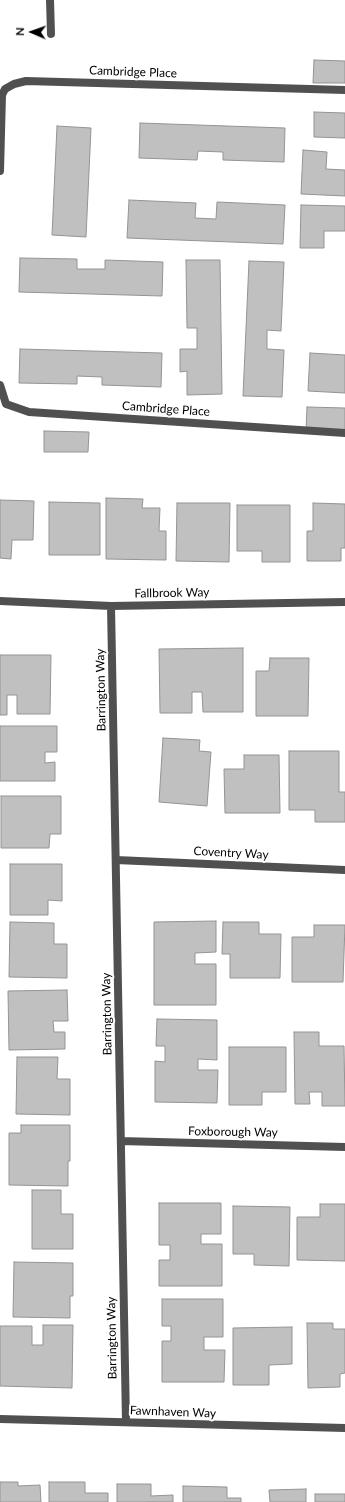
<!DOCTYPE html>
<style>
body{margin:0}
#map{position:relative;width:345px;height:1502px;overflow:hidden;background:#fff;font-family:Lato,sans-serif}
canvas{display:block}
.north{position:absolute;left:12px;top:12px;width:40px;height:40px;-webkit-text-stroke:3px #fff;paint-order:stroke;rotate:272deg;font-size:11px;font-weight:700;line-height:16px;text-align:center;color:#000}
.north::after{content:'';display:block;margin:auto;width:14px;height:18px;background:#000;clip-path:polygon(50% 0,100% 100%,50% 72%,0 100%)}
</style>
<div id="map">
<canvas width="345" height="1502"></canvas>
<div class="north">N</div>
</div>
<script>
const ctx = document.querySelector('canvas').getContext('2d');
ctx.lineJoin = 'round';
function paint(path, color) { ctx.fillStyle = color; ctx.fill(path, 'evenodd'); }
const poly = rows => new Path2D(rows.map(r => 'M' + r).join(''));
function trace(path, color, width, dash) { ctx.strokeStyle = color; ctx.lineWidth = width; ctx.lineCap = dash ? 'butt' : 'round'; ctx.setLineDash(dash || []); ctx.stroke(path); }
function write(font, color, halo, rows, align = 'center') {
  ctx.font = font + ' Lato,sans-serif'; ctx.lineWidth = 4; ctx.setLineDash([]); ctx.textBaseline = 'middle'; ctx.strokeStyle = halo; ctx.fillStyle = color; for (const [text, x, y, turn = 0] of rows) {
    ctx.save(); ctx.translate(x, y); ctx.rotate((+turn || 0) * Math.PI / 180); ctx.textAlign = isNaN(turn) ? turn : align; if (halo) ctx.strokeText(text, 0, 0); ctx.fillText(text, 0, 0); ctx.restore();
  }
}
const building = poly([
 [314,60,345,61,345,83,313,83,314,60],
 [314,112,345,113,345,138,314,137,314,112],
 [140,123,285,128,284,162,223,160,223,152,198,151,197,160,139,158,140,123],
 [57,126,91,128,86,237,52,235,57,126],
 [303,150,327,152,326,169,345,170,345,196,301,194,303,150],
 [129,200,196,203,195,218,216,219,217,202,285,205,283,244,127,238,129,200],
 [301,205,345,206,345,231,324,231,324,248,300,248,301,205],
 [20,258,77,259,77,269,105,269,105,260,163,262,162,296,19,292,20,258],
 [186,260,220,260,222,394,187,395,187,371,180,372,180,349,197,349,197,328,187,328,186,260],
 [249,261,284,262,281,331,267,330,267,349,284,350,282,397,243,396,249,261],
 [20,349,162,353,161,387,102,385,102,377,77,376,77,384,19,383,20,349],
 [310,353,345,355,345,393,308,391,310,353],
 [307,407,345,408,345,431,306,430,307,407],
 [44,431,89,432,88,452,44,452,44,431],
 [106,498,143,499,142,508,160,508,159,531,166,531,166,560,106,559,106,498],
 [0,500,34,501,33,540,12,540,11,559,0,558,0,500],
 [49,502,100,503,100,555,49,555,49,502],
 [177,503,230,503,229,562,176,561,177,503],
 [313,503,345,504,345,548,341,548,341,561,307,561,307,531,313,531,313,503],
 [237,505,290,505,290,562,262,562,262,551,237,551,237,505],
 [243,648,243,712,203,712,202,692,192,692,192,713,160,713,159,649,243,648],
 [0,655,51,655,50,714,17,714,17,695,7,695,7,715,0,715,0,655],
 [270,658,309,658,308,716,256,716,256,671,269,671,270,658],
 [0,726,57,726,57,752,45,752,45,763,55,762,55,781,0,781,0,726],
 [163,738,200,740,199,751,211,752,207,806,159,802,163,738],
 [289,751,339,751,339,792,345,792,345,822,315,822,315,810,289,810,289,751],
 [244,755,279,755,280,813,225,813,224,769,244,769,244,755],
 [1,796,61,796,61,834,50,834,49,848,1,848,1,796],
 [10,864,62,864,62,901,48,900,48,915,10,915,10,864],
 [216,921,216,952,195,953,195,964,216,964,216,1005,154,1005,154,922,216,921],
 [10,922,54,923,54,944,67,944,67,978,9,977,10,922],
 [223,922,259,922,259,934,281,934,280,978,230,978,230,954,222,954,223,922],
 [314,925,345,925,343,982,292,982,292,937,314,937,314,925],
 [67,990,68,1021,53,1021,54,1032,65,1032,65,1049,9,1050,8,991,67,990],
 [157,1019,217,1020,217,1060,198,1059,198,1070,218,1070,217,1103,155,1102,155,1061,165,1062,165,1046,156,1046,157,1019],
 [294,1032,319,1032,319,1046,344,1046,345,1106,322,1106,322,1092,309,1092,310,1104,295,1104,294,1032],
 [229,1047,286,1047,286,1092,262,1092,262,1105,229,1105,229,1047],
 [17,1057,58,1057,57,1079,70,1079,70,1115,16,1114,17,1057],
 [21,1125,70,1125,70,1161,68,1161,68,1186,9,1185,9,1133,21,1133,21,1125],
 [32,1190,61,1190,61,1214,73,1214,73,1249,32,1249,32,1190],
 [159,1203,221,1203,221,1234,201,1234,201,1244,222,1244,222,1286,159,1286,159,1260,170,1260,170,1245,159,1245,159,1203],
 [320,1204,345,1204,345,1261,297,1260,297,1217,320,1217,320,1204],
 [233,1206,290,1207,289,1266,254,1265,254,1254,233,1254,233,1206],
 [14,1262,73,1263,73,1296,70,1296,70,1318,13,1317,14,1262],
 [162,1299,223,1299,223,1337,204,1337,204,1350,225,1350,224,1382,162,1382,162,1341,171,1341,171,1326,162,1326,162,1299],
 [307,1323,333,1323,333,1329,345,1329,345,1373,340,1374,340,1387,308,1388,307,1323],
 [43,1325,73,1325,72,1388,0,1386,0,1326,32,1326,32,1345,43,1345,43,1325],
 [292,1327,292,1364,269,1365,269,1385,233,1385,233,1328,292,1327],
 [0,1482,18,1482,18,1486,40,1485,41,1502,0,1502,0,1482],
 [49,1482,85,1482,85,1493,108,1493,108,1502,49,1502,49,1482],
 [117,1484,151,1484,151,1496,173,1495,173,1502,117,1502,117,1484],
 [183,1486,227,1487,227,1498,241,1498,241,1502,183,1502,183,1486],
 [306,1489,306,1502,270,1502,269,1490,306,1489],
 [315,1494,345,1494,345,1502,315,1502,315,1494]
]);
paint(building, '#c0c0c0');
trace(building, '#949494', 1);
trace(poly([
 [50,0,51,34]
]), '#505050', 8);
trace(poly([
 [0,171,2,95,5,89,14,84,26,81,345,90],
 [0,385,6,404,29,412,345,433],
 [0,601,111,606,345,602],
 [111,606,126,1422],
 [116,860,345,870],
 [121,1141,345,1147],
 [0,1419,345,1428]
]), '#505050', 8);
write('12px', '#000', '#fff', [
 ["Cambridge Place",133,72,2],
 ["Cambridge Place",166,409,4],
 ["Fallbrook Way",172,593,-1],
 ["Barrington Way",101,690,-91],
 ["Coventry Way",231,853,3],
 ["Barrington Way",107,1014,-91],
 ["Foxborough Way",233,1132,1],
 ["Barrington Way",112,1338,-91],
 ["Fawnhaven Way",173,1412,2]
]);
</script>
